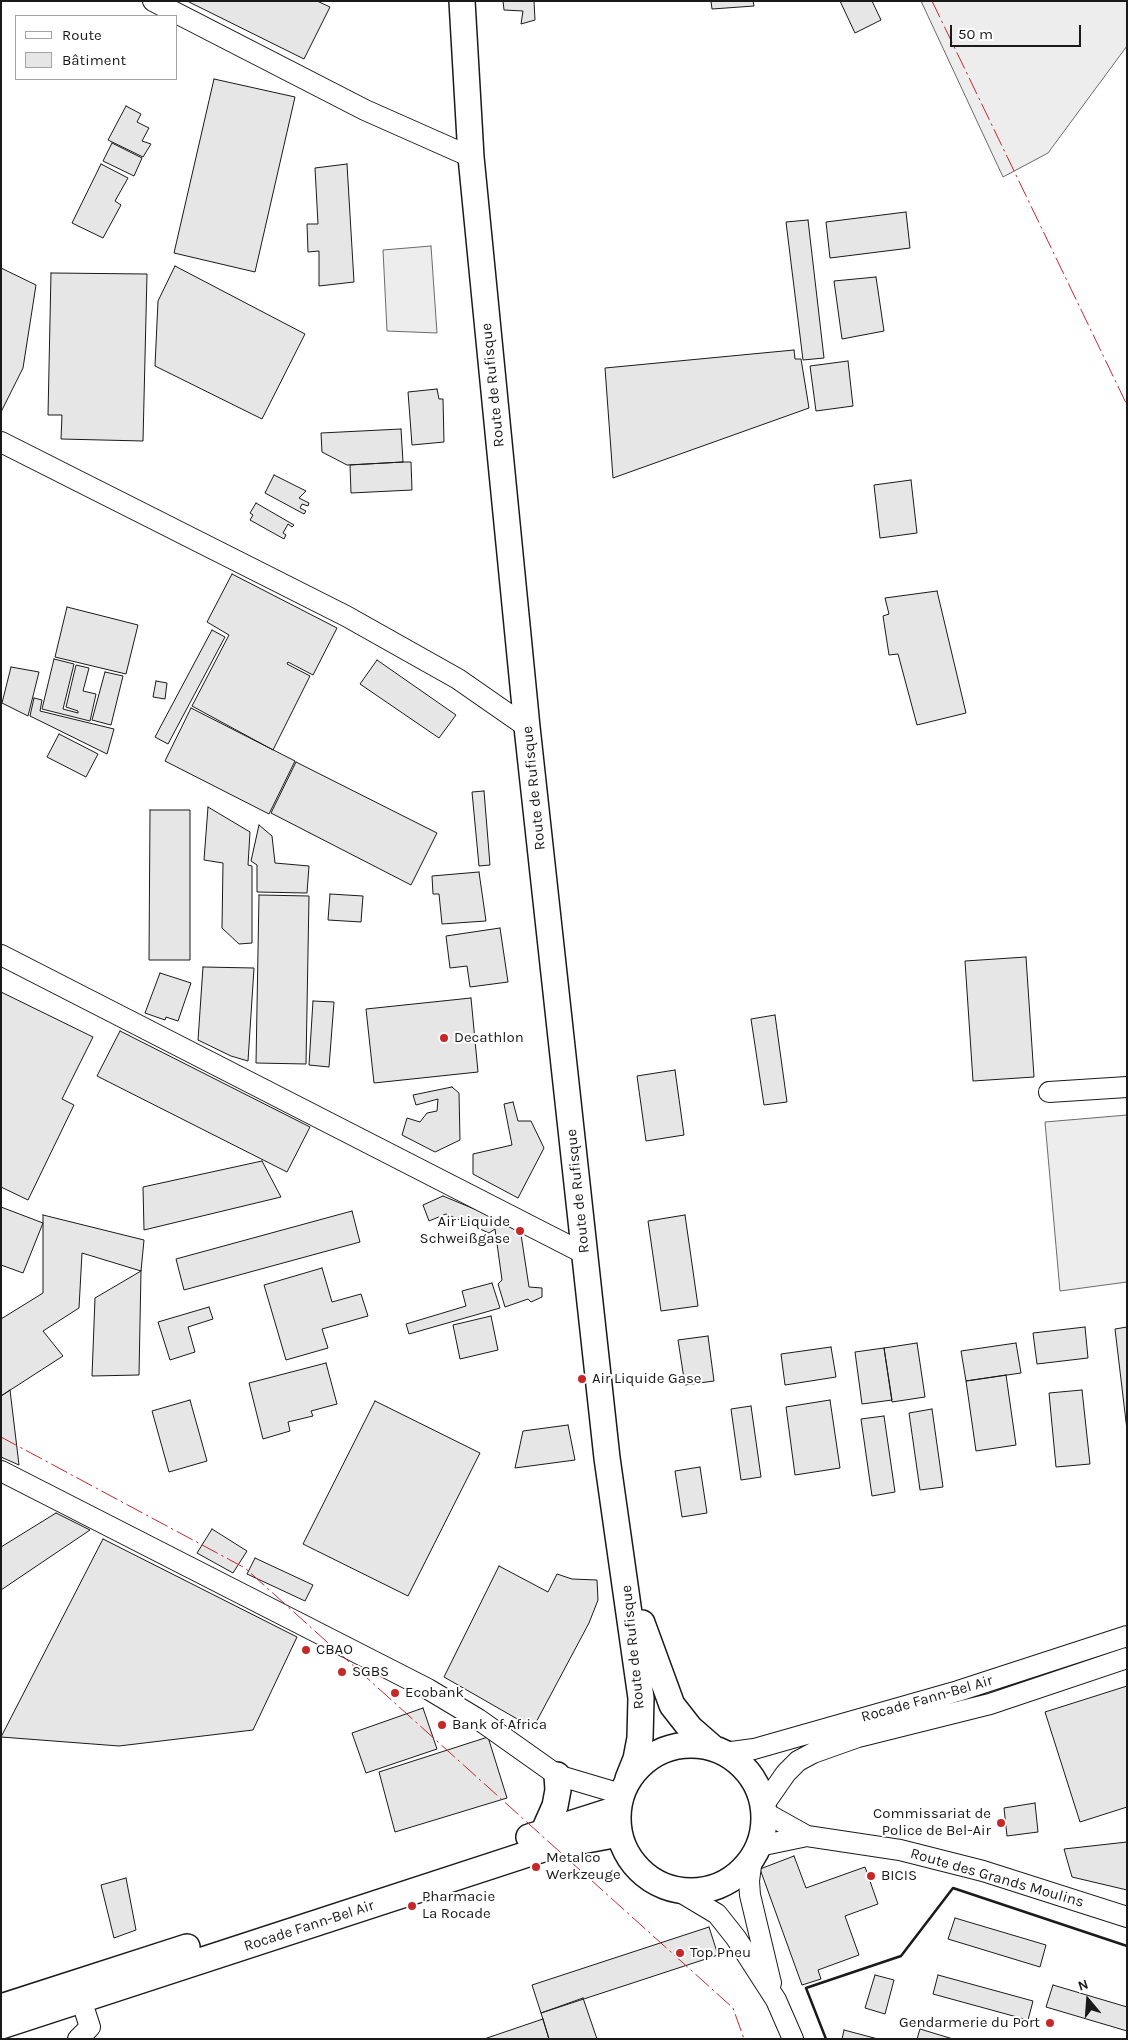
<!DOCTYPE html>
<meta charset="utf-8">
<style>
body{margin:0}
#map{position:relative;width:1128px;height:2040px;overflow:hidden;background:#fff;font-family:Karla,sans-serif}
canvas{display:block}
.frame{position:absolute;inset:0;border:2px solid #1a1a1a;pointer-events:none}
.legend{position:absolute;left:15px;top:15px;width:162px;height:65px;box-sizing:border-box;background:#fff;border:1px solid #a3a3a3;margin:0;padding:6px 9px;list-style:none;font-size:15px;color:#1a1a1a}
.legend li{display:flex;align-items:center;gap:10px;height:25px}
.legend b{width:25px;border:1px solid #a3a3a3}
.north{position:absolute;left:1063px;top:1975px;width:50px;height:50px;-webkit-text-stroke:4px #fff;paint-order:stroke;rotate:342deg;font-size:14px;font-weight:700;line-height:20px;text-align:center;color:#1a1a1a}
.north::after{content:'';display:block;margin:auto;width:18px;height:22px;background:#1a1a1a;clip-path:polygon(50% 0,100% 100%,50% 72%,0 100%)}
.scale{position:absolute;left:950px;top:25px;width:131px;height:22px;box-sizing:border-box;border:2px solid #1a1a1a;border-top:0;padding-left:6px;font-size:15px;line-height:18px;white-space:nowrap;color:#1a1a1a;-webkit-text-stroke:4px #fff;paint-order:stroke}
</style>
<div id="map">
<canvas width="1128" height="2040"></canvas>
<div class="frame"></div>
<ul class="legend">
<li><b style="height:6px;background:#fff"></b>Route</li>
<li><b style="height:14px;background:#e6e6e6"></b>Bâtiment</li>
</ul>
<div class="north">N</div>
<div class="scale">50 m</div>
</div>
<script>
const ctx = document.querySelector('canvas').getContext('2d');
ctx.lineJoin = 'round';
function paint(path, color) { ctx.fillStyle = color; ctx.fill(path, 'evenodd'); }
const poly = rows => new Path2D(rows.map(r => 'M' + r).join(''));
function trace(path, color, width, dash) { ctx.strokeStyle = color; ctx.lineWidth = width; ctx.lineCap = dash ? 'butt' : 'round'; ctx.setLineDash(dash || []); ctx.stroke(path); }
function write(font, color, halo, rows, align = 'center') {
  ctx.font = font + ' Karla,sans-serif'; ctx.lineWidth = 4; ctx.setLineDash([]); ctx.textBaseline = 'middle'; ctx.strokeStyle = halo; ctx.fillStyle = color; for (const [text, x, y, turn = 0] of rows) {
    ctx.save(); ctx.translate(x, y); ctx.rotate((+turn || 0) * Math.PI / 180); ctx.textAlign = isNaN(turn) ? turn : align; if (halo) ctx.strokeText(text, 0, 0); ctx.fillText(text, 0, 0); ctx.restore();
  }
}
const built = poly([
 [921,1,1127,1,1127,46,1048,153,1003,177,921,1],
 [431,246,437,333,387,331,383,250,431,246],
 [1127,1115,1127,1282,1060,1291,1045,1122,1127,1115]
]);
paint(built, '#ededed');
trace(built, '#6a6a6a', 1);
const building = poly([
 [187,1,317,1,330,7,304,59,187,1],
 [503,1,534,1,535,20,521,24,523,11,504,10,503,1],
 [711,1,753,1,754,6,712,9,711,1],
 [840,1,872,1,881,20,855,33,840,1],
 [214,79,295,97,255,272,174,253,214,79],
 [126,106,141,114,137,122,149,128,142,141,151,144,143,157,108,140,126,106],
 [112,143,142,158,134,176,103,161,112,143],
 [101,164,128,178,115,201,121,205,103,238,72,223,101,164],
 [347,164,354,282,319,286,319,251,308,252,307,224,318,224,315,168,347,164],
 [906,212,910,248,830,258,826,222,906,212],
 [808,220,824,358,803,360,786,222,808,220],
 [175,266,305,334,262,419,155,366,158,301,175,266],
 [1,268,36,285,23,368,1,412,1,268],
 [51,273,147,274,143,441,61,439,62,415,48,415,51,273],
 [876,277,884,331,842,339,834,281,876,277],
 [794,350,795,359,801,359,809,408,613,478,605,368,794,350],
 [848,361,853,406,816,411,810,366,848,361],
 [437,389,439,399,443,399,444,442,412,445,408,392,437,389],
 [401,429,403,462,347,465,322,452,321,433,401,429],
 [403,462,411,462,412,490,351,493,350,465,403,462],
 [274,475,306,491,299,498,309,503,308,506,302,504,300,508,306,511,304,514,265,493,274,475],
 [911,480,917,533,880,538,874,485,911,480],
 [256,503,294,525,292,527,288,524,283,533,286,535,284,539,250,520,253,515,250,513,256,503],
 [232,574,337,628,313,675,288,662,287,664,310,676,273,750,192,706,229,635,207,622,232,574],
 [937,591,966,713,917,725,898,654,889,655,883,616,889,614,885,598,937,591],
 [67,607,138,625,126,674,55,657,67,607],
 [212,630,225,637,168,744,155,737,212,630],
 [54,659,74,664,63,709,78,713,78,711,66,707,76,665,89,668,83,691,96,694,90,721,42,709,54,659],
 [377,660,456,715,439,738,360,684,377,660],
 [11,667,39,672,28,716,2,703,11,667],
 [105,672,123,676,111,725,92,720,105,672],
 [156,681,167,683,165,699,153,697,156,681],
 [34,698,42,700,40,711,114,729,107,754,30,716,34,698],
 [191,708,295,761,269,814,165,761,191,708],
 [59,734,98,754,86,777,47,757,59,734],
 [296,762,437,833,411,885,271,813,296,762],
 [484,791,490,865,479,866,472,792,484,791],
 [208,807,250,832,248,865,252,866,252,943,239,944,222,928,223,863,204,860,208,807],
 [150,810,190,810,190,960,149,960,150,810],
 [259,825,272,836,275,863,309,866,307,893,257,892,257,865,251,861,259,825],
 [479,872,486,921,442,924,439,894,433,894,432,876,479,872],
 [330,894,363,896,361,922,328,920,330,894],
 [259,895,309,896,306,1064,256,1063,259,895],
 [500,928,508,982,470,987,467,966,450,968,446,936,500,928],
 [1026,957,1034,1077,973,1081,965,961,1026,957],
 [203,967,254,968,248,1061,231,1056,198,1040,203,967],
 [160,973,191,983,178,1021,166,1017,165,1020,145,1013,160,973],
 [1,992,93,1037,62,1099,74,1105,28,1200,1,1187,1,992],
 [471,998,478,1072,374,1083,366,1009,471,998],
 [313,1001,334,1002,329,1067,309,1065,313,1001],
 [775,1015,787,1102,764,1105,751,1019,775,1015],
 [120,1031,310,1127,287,1172,97,1076,120,1031],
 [675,1070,684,1135,646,1141,637,1076,675,1070],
 [452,1087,459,1093,460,1140,435,1152,402,1135,407,1118,420,1122,427,1113,437,1111,438,1099,416,1105,413,1095,452,1087],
 [513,1102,518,1121,531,1121,544,1148,518,1198,473,1174,473,1154,512,1145,504,1104,513,1102],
 [262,1161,281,1197,144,1230,143,1187,262,1161],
 [443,1196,520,1228,529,1287,542,1288,542,1297,531,1302,528,1299,505,1307,498,1284,502,1280,495,1229,489,1233,446,1214,429,1221,423,1205,443,1196],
 [1,1207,43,1223,23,1273,1,1265,1,1207],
 [352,1211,360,1242,184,1290,176,1259,352,1211],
 [43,1215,144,1240,141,1271,82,1253,79,1308,43,1331,63,1356,1,1396,1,1319,43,1293,43,1215],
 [685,1215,698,1306,661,1311,648,1221,685,1215],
 [322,1268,332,1302,361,1294,368,1316,322,1329,328,1348,286,1360,264,1285,322,1268],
 [141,1271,139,1375,92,1376,95,1298,141,1271],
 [492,1283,500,1308,409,1334,406,1324,466,1306,462,1291,492,1283],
 [209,1307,213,1319,188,1327,195,1352,170,1360,158,1322,209,1307],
 [491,1316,498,1350,460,1359,453,1325,491,1316],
 [1085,1327,1088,1358,1037,1364,1033,1333,1085,1327],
 [1127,1327,1127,1430,1115,1329,1127,1327],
 [708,1336,714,1381,685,1385,678,1340,708,1336],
 [917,1343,925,1397,892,1402,884,1348,917,1343],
 [1016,1343,1021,1373,966,1381,961,1351,1016,1343],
 [831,1347,836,1377,785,1385,781,1354,831,1347],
 [884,1348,892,1400,862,1404,855,1352,884,1348],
 [326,1363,337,1404,311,1411,313,1416,288,1422,290,1431,263,1439,249,1383,326,1363],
 [1006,1375,1016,1445,976,1451,966,1381,1006,1375],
 [10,1390,19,1465,1,1457,1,1396,10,1390],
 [1082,1390,1090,1464,1056,1467,1049,1393,1082,1390],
 [190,1400,207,1461,169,1472,152,1411,190,1400],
 [830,1400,840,1468,795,1475,786,1407,830,1400],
 [375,1401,480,1453,408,1596,303,1544,375,1401],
 [751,1406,761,1477,741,1480,731,1409,751,1406],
 [932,1409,943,1487,920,1490,909,1413,932,1409],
 [884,1416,895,1492,872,1496,861,1419,884,1416],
 [568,1425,575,1460,515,1468,523,1431,568,1425],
 [700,1467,707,1513,682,1517,675,1471,700,1467],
 [56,1513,90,1530,1,1590,1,1547,56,1513],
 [212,1529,247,1551,233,1573,197,1553,212,1529],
 [103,1539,297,1637,253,1730,119,1746,1,1737,103,1539],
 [255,1558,313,1585,305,1601,247,1574,255,1558],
 [499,1566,548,1592,557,1574,572,1579,597,1580,598,1600,589,1623,533,1728,444,1677,499,1566],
 [1127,1686,1127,1807,1080,1822,1045,1712,1127,1686],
 [423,1708,437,1749,366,1773,352,1733,423,1708],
 [488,1737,507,1798,395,1832,379,1772,488,1737],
 [1035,1803,1038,1832,1007,1836,1004,1808,1035,1803],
 [1127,1842,1127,1890,1072,1877,1064,1849,1127,1842],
 [794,1856,806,1888,865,1867,878,1904,845,1916,859,1955,818,1970,821,1979,802,1985,760,1869,794,1856],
 [126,1878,136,1930,114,1938,101,1885,126,1878],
 [955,1918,1046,1945,1040,1967,948,1939,955,1918],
 [709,1927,718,1955,541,2013,532,1985,709,1927],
 [875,1975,894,1980,885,2014,865,2008,875,1975],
 [938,1975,1033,2001,1028,2020,933,1994,938,1975],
 [1053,1985,1127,2007,1127,2031,1046,2007,1053,1985],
 [583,1998,597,2039,549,2039,541,2013,583,1998],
 [543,2019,549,2039,484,2039,543,2019],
 [920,2029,953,2039,917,2039,920,2029],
 [844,2030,878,2039,842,2039,844,2030]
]);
paint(building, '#e6e6e6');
trace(building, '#1a1a1a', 1);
const minor = poly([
 [153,1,365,110,471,157],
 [1,442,346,616,458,679,527,727],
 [1,955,585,1254],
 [1049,1092,1127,1087],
 [1,1471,428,1689,478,1719,557,1775,621,1794],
 [724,1753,754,1749,958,1691,1127,1636],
 [763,1806,786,1773,798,1761,813,1753,858,1737,990,1704,1127,1658],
 [764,1812,807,1836],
 [759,1846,807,1836,900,1850,983,1871,1127,1917],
 [752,1858,749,1881,750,1895,771,1983],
 [677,1890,717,1914,736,1938,776,2000,793,2039],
 [77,1987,90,2027,78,2039]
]);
const major = poly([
 [462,1,471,157,527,727,607,1458,641,1698,640,1738,636,1759,628,1779],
 [642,1623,672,1705,690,1728,713,1748],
 '618 1818a73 73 0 1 1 146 0a73 73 0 1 1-146 0Z',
 [543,1833,555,1806,558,1790,557,1775],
 [529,1837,617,1809],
 [1,2007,187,1947],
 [1,2026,549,1847,619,1834]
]);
trace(minor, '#1a1a1a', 22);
trace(major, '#1a1a1a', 28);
trace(minor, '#fff', 20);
trace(major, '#fff', 25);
trace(poly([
 [826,2039,806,1988,901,1956,953,1888,1127,1946]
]), '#1a1a1a', 2.5);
trace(poly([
 [932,1,1127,405],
 [1,1437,245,1568,733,2008,744,2039]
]), '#c62828', 1, [18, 4, 2.5, 4]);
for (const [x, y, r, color] of [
 [444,1038,5,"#c62828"],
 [520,1231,5,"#c62828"],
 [582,1379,5,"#c62828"],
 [306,1650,5,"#c62828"],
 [342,1672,5,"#c62828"],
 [395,1693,5,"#c62828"],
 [442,1725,5,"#c62828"],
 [1001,1823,5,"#c62828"],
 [536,1867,5,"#c62828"],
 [871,1876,5,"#c62828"],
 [412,1906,5,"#c62828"],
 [680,1953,5,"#c62828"],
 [1050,2023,5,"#c62828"]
]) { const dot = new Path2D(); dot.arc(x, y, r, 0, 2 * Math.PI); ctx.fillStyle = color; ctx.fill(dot); trace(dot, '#fff', 2); }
write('15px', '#1a1a1a', '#fff', [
 ["Route de Rufisque",493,385,-96],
 ["Route de Rufisque",534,788,-96],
 ["Route de Rufisque",578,1191,-96],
 ["Route de Rufisque",633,1647,-96],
 ["Rocade Fann-Bel Air",927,1699,-16],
 ["Route des Grands Moulins",997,1878,16],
 ["Rocade Fann-Bel Air",309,1926,-18]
]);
write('15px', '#1a1a1a', '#fff', [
 ["Decathlon",454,1038],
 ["Air Liquide",510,1222,"right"],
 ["Schweißgase",510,1239,"right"],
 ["Air Liquide Gase",592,1379],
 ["CBAO",316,1650],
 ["SGBS",352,1672],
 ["Ecobank",405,1693],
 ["Bank of Africa",452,1725],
 ["Commissariat de",991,1814,"right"],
 ["Police de Bel-Air",991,1831,"right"],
 ["Metalco",546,1858],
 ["Werkzeuge",546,1875],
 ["BICIS",881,1876],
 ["Pharmacie",422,1897],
 ["La Rocade",422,1914],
 ["Top Pneu",690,1953],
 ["Gendarmerie du Port",1040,2023,"right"]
], 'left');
</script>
